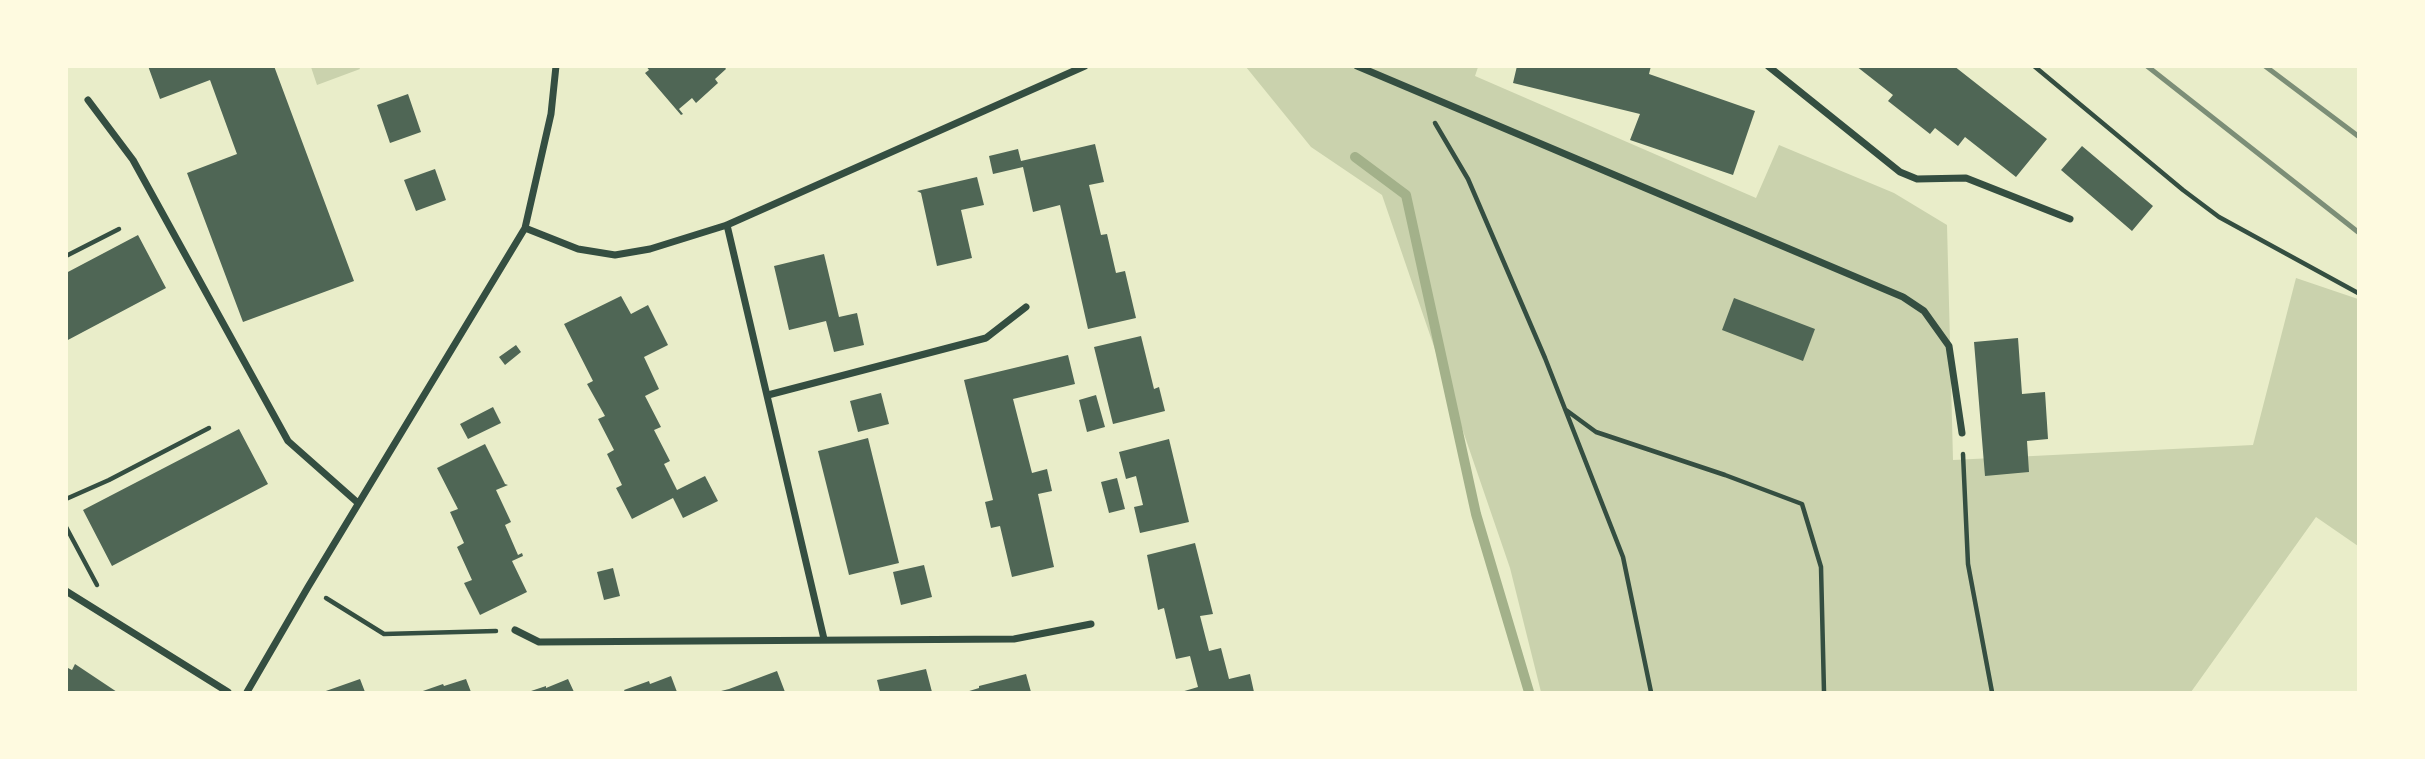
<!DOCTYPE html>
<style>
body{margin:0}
#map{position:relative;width:2425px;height:759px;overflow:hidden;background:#e9edc9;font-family:"Public Sans",sans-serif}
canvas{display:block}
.frame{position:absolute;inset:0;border:68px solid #fefae0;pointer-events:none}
</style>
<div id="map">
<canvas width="2425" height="759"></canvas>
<div class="frame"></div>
</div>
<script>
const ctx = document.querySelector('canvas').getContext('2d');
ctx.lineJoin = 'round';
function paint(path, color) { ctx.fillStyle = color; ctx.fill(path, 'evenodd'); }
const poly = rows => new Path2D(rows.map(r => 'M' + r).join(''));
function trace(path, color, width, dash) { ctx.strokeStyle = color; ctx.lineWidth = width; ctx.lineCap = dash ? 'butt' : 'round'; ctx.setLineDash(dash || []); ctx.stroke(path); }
paint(poly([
 [311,67,359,67,360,69,317,85],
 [1246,67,1478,67,1475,76,1756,198,1779,145,1894,193,1947,225,1953,460,2253,445,2296,278,2358,299,2358,546,2316,517,2191,692,1541,692,1510,568,1382,195,1311,147]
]), '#cad2ad');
trace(poly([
 [1355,157,1406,195,1476,514,1529,692]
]), '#a3b18a', 10);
paint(poly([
 [148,66,274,66,354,281,243,322,187,173,237,154,210,80,160,99],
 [646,66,724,66,726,69,715,79,718,83,696,103,692,98,679,109,683,114,681,115,645,73,649,70],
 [1517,66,1651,66,1649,74,1755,111,1733,175,1630,140,1640,114,1513,83],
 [1856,66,1954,66,2047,139,2016,177,1965,137,1958,146,1935,128,1930,134,1888,101,1893,95],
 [408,94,421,132,390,143,377,105],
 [1095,144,1104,182,1089,185,1101,235,1107,234,1116,273,1125,271,1136,318,1088,329,1060,205,1033,212,1023,167,993,174,989,156,1018,149,1021,161],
 [2082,146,2153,206,2132,231,2061,170],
 [435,169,446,200,416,211,404,180],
 [977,177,984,205,961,210,972,258,937,266,921,193,917,191],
 [138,235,166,288,66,341,66,273],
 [824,254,839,317,857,313,864,345,834,352,826,321,789,330,774,266],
 [621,296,631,314,648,305,668,345,644,357,659,389,645,396,661,427,654,430,670,461,664,464,677,490,705,476,718,501,683,518,673,498,632,519,616,488,622,485,607,454,614,450,598,419,605,416,587,384,593,381,564,324],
 [1734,298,1815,329,1803,361,1722,330],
 [1141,336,1154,389,1159,387,1165,411,1113,424,1094,347],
 [2018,338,2022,394,2045,392,2048,439,2027,441,2029,472,1985,476,1974,342],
 [516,345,521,352,505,365,499,357],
 [1068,355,1075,384,1013,399,1032,473,1047,469,1052,491,1038,494,1054,567,1012,577,1000,526,991,528,985,502,993,500,964,380],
 [881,393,889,424,858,432,850,401],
 [1096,395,1105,427,1087,432,1079,400],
 [493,407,501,423,468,439,460,424],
 [239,429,268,484,112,566,83,510],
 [868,438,899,563,849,575,818,451],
 [1169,439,1189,522,1140,533,1134,507,1143,505,1136,476,1126,479,1119,452],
 [485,444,505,484,508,485,496,490,511,522,505,525,518,555,522,553,523,556,512,561,527,592,480,615,464,583,472,580,457,547,464,543,450,512,458,509,437,468],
 [1117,478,1125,509,1109,513,1101,482],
 [1195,543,1213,614,1200,616,1209,651,1221,648,1229,679,1250,674,1254,692,1181,692,1198,687,1190,656,1176,659,1164,608,1158,610,1147,555],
 [924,565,932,597,901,605,893,572],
 [613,568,620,596,604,600,597,572],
 [75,664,117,692,66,692,66,667,72,670],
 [926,669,932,692,880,692,877,680],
 [777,671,785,692,717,692,729,689],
 [1026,674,1031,692,966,692,979,688,979,686],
 [671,676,677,692,625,692,624,690,649,681,650,684],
 [360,679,365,692,323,692],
 [466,679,471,692,420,692,443,684,444,686],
 [568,679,574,692,528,692,546,686,546,688]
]), '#4f6655');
trace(poly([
 [2034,66,2183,190,2219,217,2358,293],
 [1435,123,1468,179,1545,358,1623,557,1651,692],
 [66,256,119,229],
 [1566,410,1596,432,1725,475,1802,504,1821,567,1824,692],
 [1963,454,1968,564,1992,692],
 [66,499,109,480,209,428],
 [66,527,97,585],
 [326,598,384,634,496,631]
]), '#344e41', 4.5);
trace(poly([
 [1357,66,1903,297,1924,311,1949,346,1962,433],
 [1768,66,1900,172,1917,179,1966,178,2070,219],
 [88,100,133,160,288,441,358,503],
 [727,225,824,639],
 [525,228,578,249,615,255,650,249,727,225,1085,66],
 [768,395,986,338,1026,307],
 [66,591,228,692],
 [515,630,539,642,1014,639,1091,624],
 [247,692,308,587,525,228,551,114,556,66]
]), '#344e41', 7);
trace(poly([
 [2147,66,2358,232],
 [2265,66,2358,136]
]), '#7c8e77', 5);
</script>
